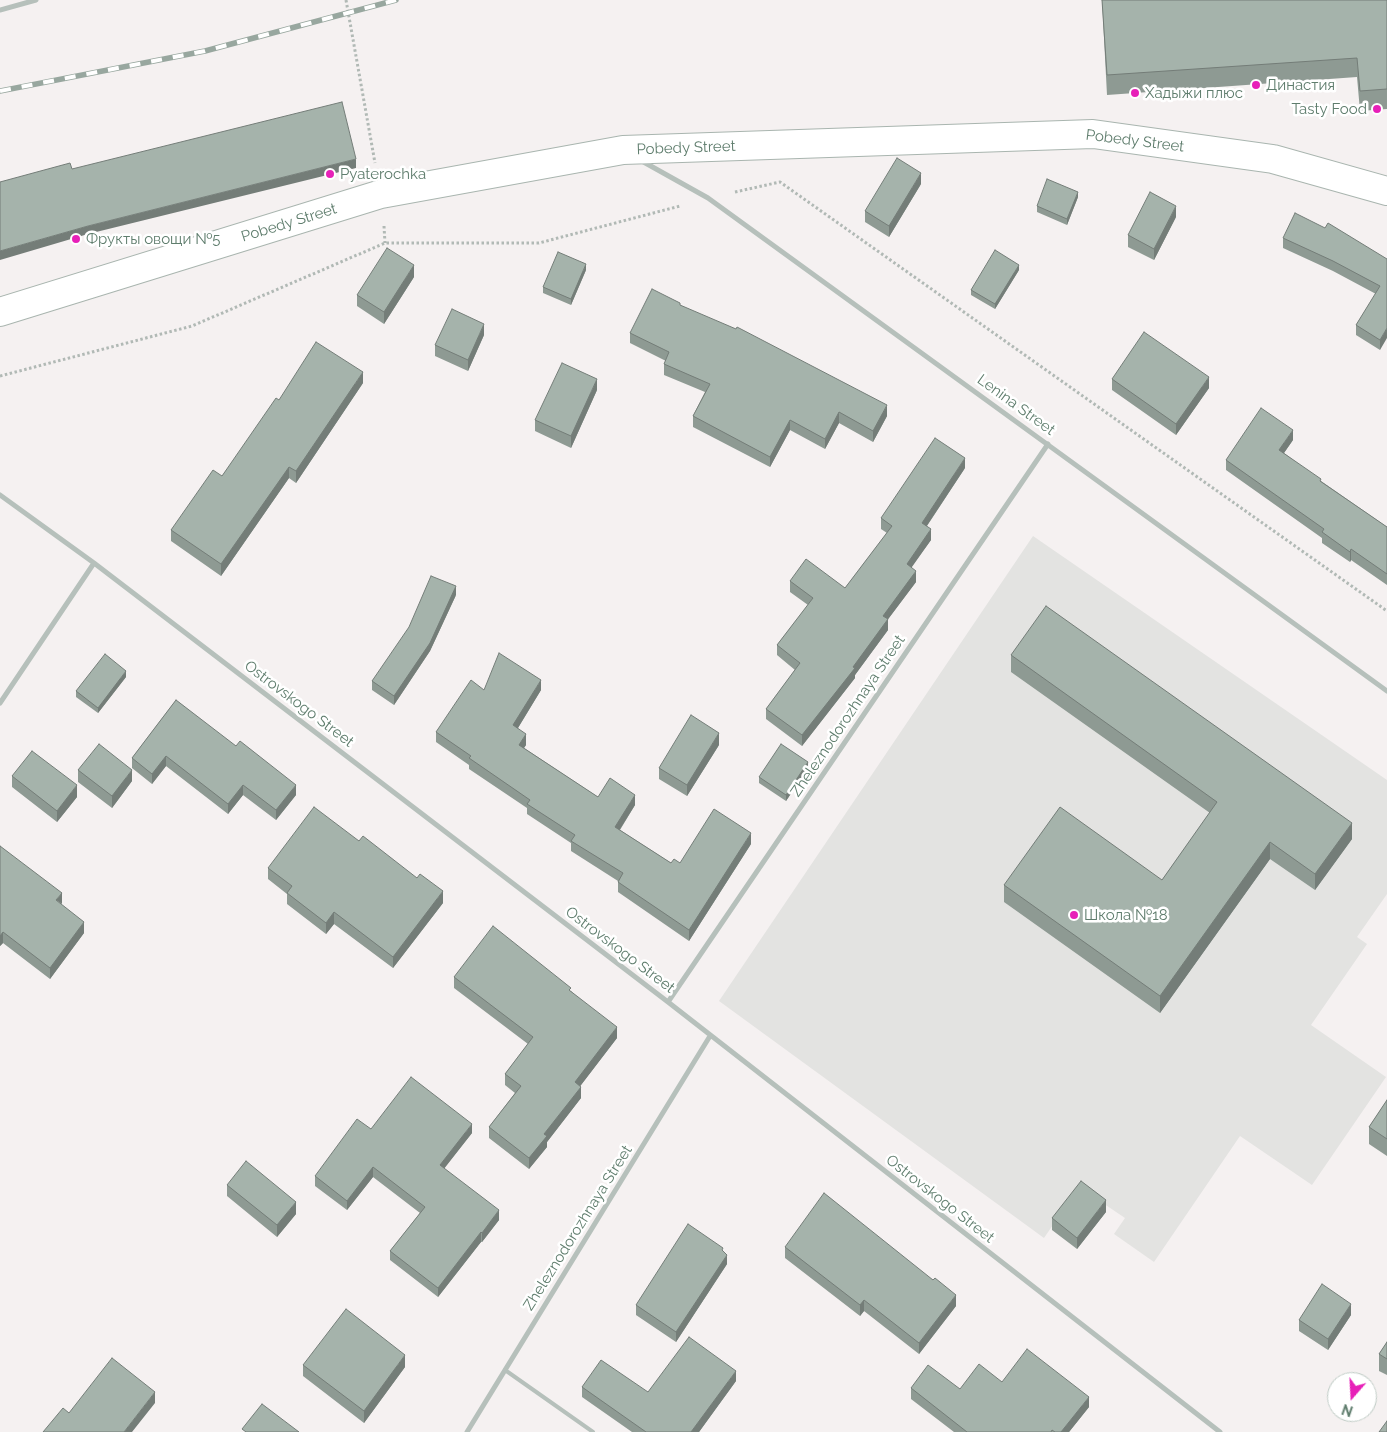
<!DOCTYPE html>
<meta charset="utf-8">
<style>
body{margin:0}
#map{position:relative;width:1387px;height:1432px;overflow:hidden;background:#f5f1f1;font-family:Raleway,sans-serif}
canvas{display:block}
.north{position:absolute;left:1327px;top:1372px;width:50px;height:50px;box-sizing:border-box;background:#fff;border:1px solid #bfcbc5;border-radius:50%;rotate:199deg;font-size:14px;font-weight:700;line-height:20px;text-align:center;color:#5f7d6d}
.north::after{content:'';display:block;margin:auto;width:18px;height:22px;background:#e720b8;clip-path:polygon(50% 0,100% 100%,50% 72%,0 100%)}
</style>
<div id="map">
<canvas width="1387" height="1432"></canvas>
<div class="north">N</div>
</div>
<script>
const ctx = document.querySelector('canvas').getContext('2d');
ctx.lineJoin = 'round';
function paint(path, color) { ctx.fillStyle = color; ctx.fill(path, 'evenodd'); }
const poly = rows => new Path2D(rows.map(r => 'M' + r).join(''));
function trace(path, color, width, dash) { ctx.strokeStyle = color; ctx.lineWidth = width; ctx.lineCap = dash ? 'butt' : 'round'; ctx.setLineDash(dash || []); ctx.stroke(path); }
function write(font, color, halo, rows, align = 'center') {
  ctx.font = font + ' Raleway,sans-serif'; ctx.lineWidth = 5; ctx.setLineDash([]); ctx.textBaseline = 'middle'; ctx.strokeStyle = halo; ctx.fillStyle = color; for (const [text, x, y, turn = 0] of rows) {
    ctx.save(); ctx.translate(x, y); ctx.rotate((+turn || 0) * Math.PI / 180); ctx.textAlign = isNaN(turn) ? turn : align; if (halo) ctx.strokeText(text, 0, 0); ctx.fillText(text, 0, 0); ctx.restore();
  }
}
paint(poly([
 [1033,536,1387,780,1387,894,1357,937,1367,944,1311,1025,1386,1077,1312,1185,1240,1136,1154,1262,1114,1234,1125,1218,1079,1187,1044,1238,719,1001]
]), '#e3e3e1');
const secondary = poly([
 [0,312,381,194,623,150,1093,134,1273,159,1387,191]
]);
trace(secondary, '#a9b5af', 30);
trace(poly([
 [346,0,375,163],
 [735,192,780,182,1387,611],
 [384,226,385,243],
 [0,376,192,326,385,243,539,243,680,206]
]), '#b1b9b5', 3, [2.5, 2.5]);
trace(poly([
 [505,1370,593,1432]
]), '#b6c0bb', 4);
trace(poly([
 [0,10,36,0],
 [640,160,708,198,1387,691],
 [0,495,94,563,668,1002,1220,1432],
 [0,703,94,563],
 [668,1002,1048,444],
 [467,1432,710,1036]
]), '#b6c0bb', 5);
trace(secondary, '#fff', 28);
const rail = poly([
 [0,91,205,51,396,0]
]);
trace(rail, '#98a79f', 5.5);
trace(rail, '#fff', 4, [11]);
paint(poly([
 [1102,0,1387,0,1387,109,1360,111,1357,77,1107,95],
 [921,184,889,237,865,222,865,211],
 [1078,197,1067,225,1037,212,1037,206],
 [1176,217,1154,260,1128,247,1128,235],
 [1283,238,1387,259,1380,350,1356,335,1356,325,1376,294,1333,271,1283,248],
 [586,270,571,305,543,293,543,287],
 [1019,270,995,309,971,295,971,290],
 [414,277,384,324,357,306,357,295],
 [680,305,887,416,873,442,839,423,825,449,790,430,770,467,693,427,693,416,705,392,664,375,664,364,666,361,630,343,630,333],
 [484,335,468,371,435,356,435,345],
 [1112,379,1209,388,1176,435,1112,390],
 [363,383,296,483,289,478,221,576,171,541,171,530,222,476,279,400],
 [597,390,571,448,535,431,535,420],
 [1293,440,1284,453,1321,481,1387,527,1387,585,1351,560,1350,562,1322,543,1322,538,1226,470,1226,460],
 [965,468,927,526,931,540,911,567,916,582,888,619,888,630,855,675,855,678,802,746,766,719,766,709,795,670,777,655,777,645,808,605,790,592,790,581,845,588,887,533,881,529,881,518],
 [456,595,430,651,394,705,372,690,372,681],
 [1011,655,1352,839,1315,890,1270,859,1160,1013,1004,902,1004,885,1162,880,1210,813,1011,672],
 [126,677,98,713,76,697,76,691],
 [484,690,541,690,518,728,526,745,524,748,598,797,635,805,620,830,671,863,680,863,751,844,689,941,618,892,618,881,571,851,571,843,527,814,527,808,469,769,469,765,436,742,436,732],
 [176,700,296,795,276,820,243,795,228,814,166,766,152,784,132,768,132,758],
 [719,745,687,796,659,779,659,768],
 [808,768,786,801,759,783,759,777],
 [78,770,132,781,112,808,78,782],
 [12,776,77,797,57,822,12,787],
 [359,841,443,903,393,968,334,924,326,934,287,904,287,894,268,879,268,868],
 [0,846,61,904,84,933,50,979,3,943,0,946],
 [454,977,571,991,617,1038,580,1086,581,1098,547,1142,547,1147,529,1169,489,1138,489,1127,515,1093,505,1085,505,1074,528,1044,454,988],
 [1387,1100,1387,1156,1369,1144,1369,1127],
 [371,1129,472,1133,444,1168,499,1220,482,1242,481,1242,438,1297,390,1260,390,1251,420,1213,373,1177,347,1210,315,1186,315,1176],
 [227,1185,296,1214,277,1237,227,1196],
 [1106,1212,1077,1249,1052,1230,1052,1218],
 [785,1247,956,1306,919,1354,864,1311,860,1316,785,1258],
 [723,1251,727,1264,676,1342,636,1315,636,1305],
 [1351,1315,1328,1350,1299,1331,1299,1320],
 [1387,1342,1387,1375,1379,1371,1379,1354],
 [303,1365,405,1367,364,1423,303,1376],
 [736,1381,699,1432,632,1432,582,1397,582,1387,648,1392],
 [1002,1382,1089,1407,1069,1432,954,1432,911,1399,911,1388,960,1389]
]), '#8e9a93');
paint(poly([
 [356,159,356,168,88,234,0,260,0,251,88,226],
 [921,173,921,184,889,237,889,226],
 [1078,192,1078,197,1067,225,1067,219],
 [1176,206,1176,217,1154,260,1154,249],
 [586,264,586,270,571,305,571,299],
 [414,265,414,277,384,324,384,312],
 [1019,265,1019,270,995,309,995,304],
 [484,324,484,335,468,371,468,360],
 [1387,328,1387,338,1380,350,1380,340],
 [363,372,363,383,296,483,296,471],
 [1209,377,1209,388,1176,435,1176,424],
 [597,379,597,390,571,448,571,436],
 [887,405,887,416,873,442,873,431],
 [839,412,839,423,825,449,825,439],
 [790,420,790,430,770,467,770,457],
 [1293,430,1293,440,1279,460,1279,450],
 [965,458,965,468,922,533,922,523],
 [289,467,289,478,221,576,221,564],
 [931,529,931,540,907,574,907,564],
 [1351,549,1351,560,1350,562,1350,552],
 [916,571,916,582,883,626,883,616],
 [456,586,456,595,430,651,394,705,394,696],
 [888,619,888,630,855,675,855,678,802,746,802,735],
 [126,671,126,677,98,713,98,708],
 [541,680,541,690,513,736,513,725],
 [719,733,719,745,687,796,687,785],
 [526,734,526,745,519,755,519,745],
 [166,756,166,766,152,784,152,774],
 [808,762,808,768,786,801,786,795],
 [132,770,132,781,112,808,112,796],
 [77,785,77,797,57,822,57,811],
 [243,785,243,795,228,814,228,804],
 [296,785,296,795,276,820,276,810],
 [635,795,635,805,615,837,615,827],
 [1352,823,1352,839,1315,890,1315,874],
 [751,833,751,844,689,941,689,930],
 [1270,842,1270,859,1160,1013,1160,996],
 [443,891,443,903,393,968,393,957],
 [62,893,62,904,56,900],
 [334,912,334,924,326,934,326,923],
 [84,922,84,933,50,979,50,968],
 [3,932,3,943,0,946,0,936],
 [617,1027,617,1038,575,1093,575,1082],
 [581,1087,581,1098,547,1142,547,1147,529,1169,529,1158,544,1134],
 [472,1124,472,1133,440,1174,440,1165],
 [373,1167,373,1177,347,1210,347,1201],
 [1106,1200,1106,1212,1077,1249,1077,1238],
 [296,1202,296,1214,277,1237,277,1225],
 [499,1210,499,1220,482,1242,482,1233],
 [481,1232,481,1242,438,1297,438,1288],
 [727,1255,727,1264,676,1342,676,1332],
 [956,1295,956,1306,919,1354,919,1343],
 [864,1300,864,1311,860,1316,860,1305],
 [1351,1304,1351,1315,1328,1350,1328,1339],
 [405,1355,405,1367,364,1423,364,1411],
 [736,1371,736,1381,699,1432,691,1432],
 [155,1392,155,1403,132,1432,124,1432],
 [1089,1397,1089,1407,1069,1432,1061,1432]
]), '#747d78');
const building = poly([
 [1102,0,1387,0,1387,89,1360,91,1357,58,1107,75,1102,0],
 [342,102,356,159,88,226,0,251,0,182,70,163,72,169,342,102],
 [897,158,921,173,889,226,865,211,897,158],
 [1047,179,1078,192,1067,219,1037,206,1047,179],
 [1150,192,1176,206,1154,249,1128,235,1150,192],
 [1295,213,1325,228,1328,223,1387,259,1387,328,1380,340,1356,325,1380,286,1333,261,1283,238,1295,213],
 [387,248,414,265,384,312,357,295,387,248],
 [995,250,1019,265,995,304,971,290,995,250],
 [558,252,586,264,571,299,543,287,558,252],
 [652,289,680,303,680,305,736,329,737,327,887,405,873,431,839,412,825,439,790,420,770,457,693,416,710,384,664,364,669,352,630,333,652,289],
 [452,309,484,324,468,360,435,345,452,309],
 [1144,332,1209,377,1176,424,1112,379,1144,332],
 [316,342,363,372,296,471,289,467,221,564,171,530,213,470,222,476,276,398,279,400,316,342],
 [562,363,597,379,571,436,535,420,562,363],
 [1261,408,1293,430,1279,450,1321,479,1320,481,1387,527,1387,574,1351,549,1350,552,1322,532,1324,529,1226,460,1261,408],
 [935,438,965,458,922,523,931,529,907,564,916,571,883,616,888,619,853,667,855,668,802,735,766,709,800,663,777,645,813,598,790,581,806,559,845,588,892,526,881,518,935,438],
 [431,576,456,586,430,643,394,696,372,681,409,627,431,576],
 [1046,606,1352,823,1315,874,1270,842,1160,996,1004,885,1060,807,1162,880,1217,802,1011,655,1046,606],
 [499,653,541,680,513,725,526,734,519,745,598,797,610,778,635,795,615,827,671,863,674,859,680,863,714,809,751,833,689,930,618,882,623,873,571,841,575,835,527,804,530,800,469,758,471,756,436,732,471,680,484,690,499,653],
 [105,654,126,671,98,708,76,691,105,654],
 [176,700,236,746,240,741,296,785,276,810,243,785,228,804,166,756,152,774,132,758,176,700],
 [691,715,719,733,687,785,659,768,691,715],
 [99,744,132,770,112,796,78,770,99,744],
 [781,744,808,762,786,795,759,777,781,744],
 [32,751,77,785,57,811,12,776,32,751],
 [314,807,359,841,363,836,417,878,420,874,443,891,393,957,334,912,326,923,287,893,292,886,268,868,314,807],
 [0,846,62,893,56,900,84,922,50,968,3,932,0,936,0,846],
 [493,926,571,988,569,990,617,1027,575,1082,581,1087,544,1134,547,1136,529,1158,489,1127,521,1086,505,1074,533,1037,454,977,493,926],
 [411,1077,472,1124,440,1165,499,1210,482,1233,481,1232,438,1288,390,1251,425,1207,373,1167,347,1201,315,1176,357,1119,371,1129,411,1077],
 [1387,1100,1387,1139,1369,1127,1387,1100],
 [246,1161,296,1202,277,1225,227,1185,246,1161],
 [1081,1181,1106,1200,1077,1238,1052,1218,1081,1181],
 [824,1193,933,1280,935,1278,956,1295,919,1343,864,1300,860,1305,785,1247,824,1193],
 [688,1224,723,1248,722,1250,727,1255,676,1332,636,1305,688,1224],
 [1322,1284,1351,1304,1328,1339,1299,1320,1322,1284],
 [346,1309,405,1355,364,1411,303,1365,346,1309],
 [689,1337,736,1371,691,1432,646,1432,582,1387,601,1360,648,1392,689,1337],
 [1387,1342,1387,1359,1379,1354,1387,1342],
 [1027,1349,1089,1397,1061,1432,1055,1432,1052,1430,1051,1432,967,1432,911,1388,928,1365,960,1389,979,1364,1002,1382,1027,1349],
 [112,1358,155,1392,124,1432,43,1432,63,1408,69,1413,112,1358],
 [262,1404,299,1432,246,1432,242,1429,262,1404],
 [1387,1421,1387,1432,1379,1432,1387,1421]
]);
paint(building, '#a5b3ab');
trace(building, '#747d78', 1);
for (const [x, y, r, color] of [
 [1256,85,5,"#e720b8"],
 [1135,93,5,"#e720b8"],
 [1377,109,5,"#e720b8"],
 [330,174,5,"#e720b8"],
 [76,239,5,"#e720b8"],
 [1074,915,5,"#e720b8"]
]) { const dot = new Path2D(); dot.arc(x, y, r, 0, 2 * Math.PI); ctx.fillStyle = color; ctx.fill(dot); trace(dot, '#fff', 2); }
write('15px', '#5f7d6d', '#fff', [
 ["Династия",1266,85],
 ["Хадыжи плюс",1145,93],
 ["Tasty Food",1367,109,"right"],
 ["Pyaterochka",340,174],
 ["Фрукты овощи №5",86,239],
 ["Школа №18",1084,915]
], 'left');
write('15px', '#5f7d6d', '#fff', [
 ["Pobedy Street",1135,141,7],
 ["Pobedy Street",686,148,-2],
 ["Pobedy Street",289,223,-17],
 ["Lenina Street",1016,405,36],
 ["Ostrovskogo Street",299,704,37],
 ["Zheleznodorozhnaya Street",848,716,-56],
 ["Ostrovskogo Street",620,950,37],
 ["Ostrovskogo Street",940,1199,38],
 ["Zheleznodorozhnaya Street",578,1228,-58]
]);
</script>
